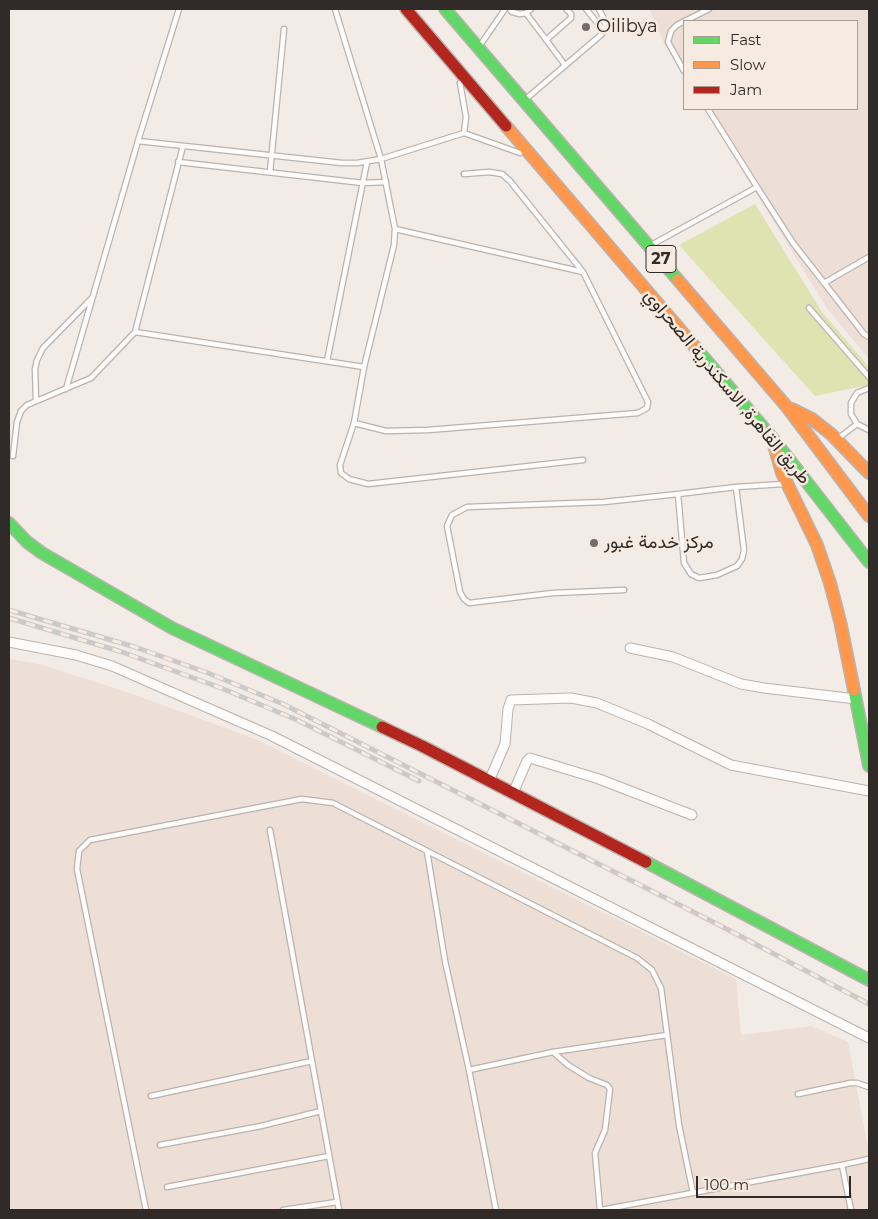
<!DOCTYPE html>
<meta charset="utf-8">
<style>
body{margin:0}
#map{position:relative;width:878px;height:1219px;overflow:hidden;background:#f2ebe6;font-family:Montserrat,sans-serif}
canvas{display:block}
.frame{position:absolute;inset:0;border:10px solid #302b28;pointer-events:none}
.legend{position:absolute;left:683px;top:20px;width:175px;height:90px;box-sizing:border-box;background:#f7eae1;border:1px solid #a79e97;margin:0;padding:6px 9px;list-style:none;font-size:15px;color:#302b28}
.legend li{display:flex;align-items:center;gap:10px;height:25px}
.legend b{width:25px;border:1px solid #a79e97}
.scale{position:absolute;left:696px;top:1176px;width:155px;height:22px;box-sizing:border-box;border:2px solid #302b28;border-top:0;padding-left:6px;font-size:15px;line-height:18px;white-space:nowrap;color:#302b28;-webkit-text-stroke:4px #f7eae1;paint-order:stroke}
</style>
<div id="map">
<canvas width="878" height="1219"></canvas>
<div class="frame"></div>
<ul class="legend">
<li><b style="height:6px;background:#63d668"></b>Fast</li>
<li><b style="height:6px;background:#ff974d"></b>Slow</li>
<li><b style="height:6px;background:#b3261e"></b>Jam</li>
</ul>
<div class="scale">100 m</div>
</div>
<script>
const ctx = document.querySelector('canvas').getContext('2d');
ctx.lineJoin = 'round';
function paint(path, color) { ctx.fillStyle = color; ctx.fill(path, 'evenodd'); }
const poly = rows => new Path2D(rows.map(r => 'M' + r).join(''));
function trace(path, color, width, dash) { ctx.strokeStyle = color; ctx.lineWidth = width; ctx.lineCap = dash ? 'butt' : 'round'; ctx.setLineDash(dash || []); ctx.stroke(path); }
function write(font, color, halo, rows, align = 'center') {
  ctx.font = font + ' Montserrat,Vazirmatn,sans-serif'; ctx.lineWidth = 5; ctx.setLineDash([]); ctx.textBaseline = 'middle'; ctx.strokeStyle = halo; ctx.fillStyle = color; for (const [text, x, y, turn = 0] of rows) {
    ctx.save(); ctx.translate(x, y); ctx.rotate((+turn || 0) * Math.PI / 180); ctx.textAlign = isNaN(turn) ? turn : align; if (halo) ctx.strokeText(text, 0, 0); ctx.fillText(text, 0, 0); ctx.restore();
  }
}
paint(poly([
 [649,9,869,9,869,359,827,308,704,109,857,109,857,21,684,21,684,77,666,47],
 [9,659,43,665,138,696,258,740,736,979,741,1035,812,1026,848,1042,869,1153,869,1210,9,1210]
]), '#eddfd5');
paint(poly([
 [755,204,822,312,869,367,869,385,815,396,679,245]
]), '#dfe3b1');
const lane = poly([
 [335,9,381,159,395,229,394,245,364,367,354,423,386,431,428,430,638,413,647,408,648,402,583,272,395,229],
 [510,9,512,12,520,14,526,13,531,9],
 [586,9,604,31],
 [526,13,565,65],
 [546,40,571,18,571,14,566,9],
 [481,44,505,9],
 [684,71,668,42,671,31,677,25,709,9],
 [460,83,466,117,464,133],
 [527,98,602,34,605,28,605,21,599,9],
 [708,109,757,187],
 [138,141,342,163,357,163,381,159,464,133,520,153],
 [183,146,135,332,364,367],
 [178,162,363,183,386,182],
 [270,172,284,29],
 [464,174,489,172,502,174,510,181,583,272],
 [653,244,757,187,793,243,864,334,869,337],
 [824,283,869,257],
 [809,308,869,377],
 [327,361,367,162],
 [869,388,857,393,851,403,851,414,857,424,869,430],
 [66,389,138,141,179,9],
 [36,401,35,369,37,360,43,348,92,298],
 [354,423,340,465,341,473,349,479,368,484,583,460],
 [840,437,857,424],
 [13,456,17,422,21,411,27,405,91,378,135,332],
 [736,487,744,550,742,559,737,566,717,575,699,578,691,574,684,563,678,494,736,487,783,484],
 [624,590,553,593,469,603,464,599,460,592,447,526,452,515,467,507,604,502,678,494],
 [270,830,339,1210],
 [427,851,445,961,469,1070],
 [553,1052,568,1065,589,1078,607,1085,610,1089,605,1130,595,1153,600,1210],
 [798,1094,850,1083,857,1083,869,1087],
 [151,1096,312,1061],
 [160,1145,261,1126,321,1111],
 [167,1187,329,1156],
 [146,1210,77,869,79,851,90,840,302,799,333,803,637,958,652,970,661,988,679,1125,693,1193],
 [283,1210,337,1202],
 [496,1210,469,1070,553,1052,667,1035],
 [601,1210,842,1165],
 [851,1210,842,1165,869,1159]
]);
const street = poly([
 [9,642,76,655,112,666,272,736,869,1038],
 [630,648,673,657,741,684,764,688,856,699],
 [489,781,505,744,508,709,511,700,571,698,597,703,648,724,731,765,869,791],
 [513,793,527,761,530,758,599,779,692,815]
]);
const fast = poly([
 [445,9,678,280],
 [695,347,774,440,869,562],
 [9,523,27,542,42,553,172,628,382,727],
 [854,690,869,766],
 [646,862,869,980]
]);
const slow = poly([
 [506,126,695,347],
 [678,280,787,407,869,516],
 [792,409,812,419,831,434,869,473],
 [774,445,782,473,817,545,830,583,840,621,854,690]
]);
const jam = poly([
 [406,9,506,126],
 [382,727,422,746,646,862]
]);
trace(lane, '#b9b3b0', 7);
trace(street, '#b9b3b0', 11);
trace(fast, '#b9b3b0', 14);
trace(slow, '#b9b3b0', 14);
trace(jam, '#b9b3b0', 14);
trace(lane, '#fdfcfb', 4.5);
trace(street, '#fdfcfb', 9);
trace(fast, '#63d668', 11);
trace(slow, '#ff974d', 11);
trace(jam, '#b3261e', 11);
const rail = poly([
 [9,610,135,647,208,673,283,704,721,926,869,1004],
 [9,618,122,652,221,688,297,720,419,781]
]);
trace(rail, '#cccac9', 5);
trace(rail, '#f7eae1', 3, [9]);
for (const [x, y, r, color] of [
 [586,27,5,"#746e6a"],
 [594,543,5,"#746e6a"]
]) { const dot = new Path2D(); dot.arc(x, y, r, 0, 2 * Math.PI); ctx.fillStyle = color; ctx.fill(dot); trace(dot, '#f7eae1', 2); }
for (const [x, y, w] of [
 [661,259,30]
]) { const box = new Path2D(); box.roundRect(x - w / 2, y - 13.5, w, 27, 4); ctx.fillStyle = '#f7eae1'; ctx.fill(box); trace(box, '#302b28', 1); }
write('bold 16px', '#302b28', null, [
 ["27",661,259]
]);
write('18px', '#302b28', '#f7eae1', [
 ["Oilibya",596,27],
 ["مركز خدمة غبور",604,543]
], 'left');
write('18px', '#302b28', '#f7eae1', [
 ["طريق القاهرة, الاسكندرية الصحراوي",727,387,50]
]);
</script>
